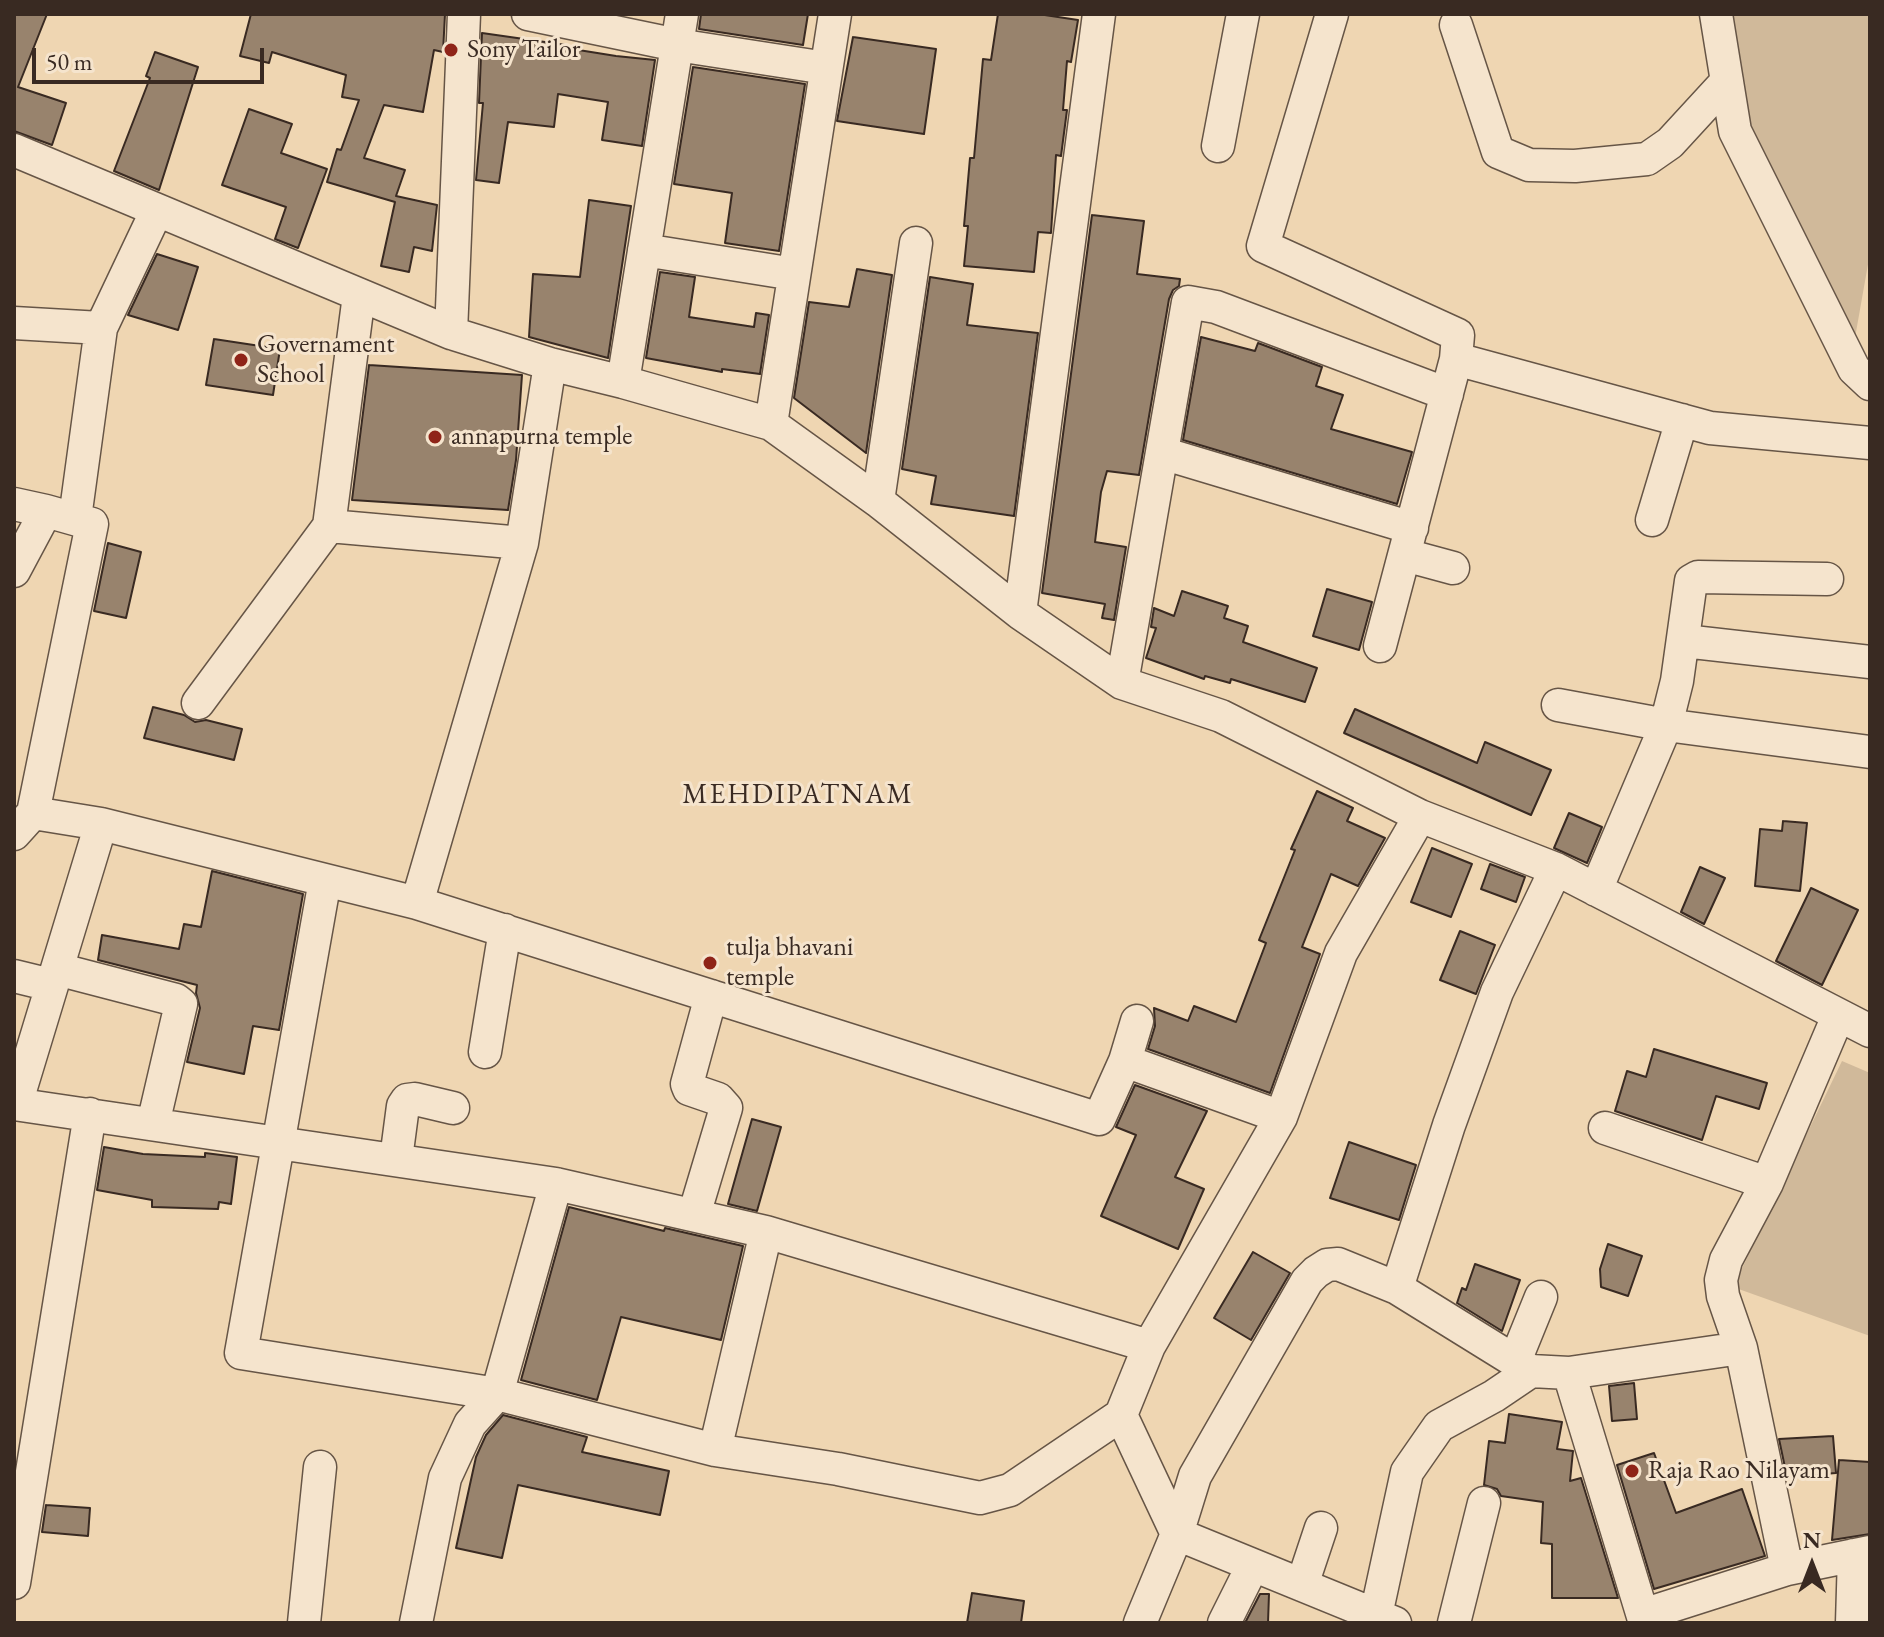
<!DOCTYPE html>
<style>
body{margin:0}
#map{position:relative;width:1884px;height:1637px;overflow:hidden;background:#efd6b2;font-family:"EB Garamond",serif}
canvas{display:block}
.frame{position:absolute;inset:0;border:16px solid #392a22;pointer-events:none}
.north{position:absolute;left:1772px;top:1525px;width:80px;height:80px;-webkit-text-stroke:6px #f5e4cd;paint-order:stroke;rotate:0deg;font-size:22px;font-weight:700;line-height:32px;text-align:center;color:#392a22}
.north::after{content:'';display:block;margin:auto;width:28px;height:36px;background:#392a22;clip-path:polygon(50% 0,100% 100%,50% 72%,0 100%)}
.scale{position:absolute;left:32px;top:48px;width:232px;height:36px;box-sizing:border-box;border:4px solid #392a22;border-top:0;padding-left:10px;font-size:24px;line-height:28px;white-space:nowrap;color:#392a22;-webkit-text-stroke:6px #f5e4cd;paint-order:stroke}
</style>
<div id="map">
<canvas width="1884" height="1637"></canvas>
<div class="frame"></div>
<div class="north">N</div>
<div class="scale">50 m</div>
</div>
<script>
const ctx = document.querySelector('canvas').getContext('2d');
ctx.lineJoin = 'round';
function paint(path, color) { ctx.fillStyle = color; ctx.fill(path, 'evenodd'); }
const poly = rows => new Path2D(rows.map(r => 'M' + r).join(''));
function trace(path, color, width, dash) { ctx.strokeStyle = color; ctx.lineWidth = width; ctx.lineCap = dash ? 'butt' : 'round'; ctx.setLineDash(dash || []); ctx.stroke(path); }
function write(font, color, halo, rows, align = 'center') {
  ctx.font = font + ' "EB Garamond",serif'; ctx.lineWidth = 6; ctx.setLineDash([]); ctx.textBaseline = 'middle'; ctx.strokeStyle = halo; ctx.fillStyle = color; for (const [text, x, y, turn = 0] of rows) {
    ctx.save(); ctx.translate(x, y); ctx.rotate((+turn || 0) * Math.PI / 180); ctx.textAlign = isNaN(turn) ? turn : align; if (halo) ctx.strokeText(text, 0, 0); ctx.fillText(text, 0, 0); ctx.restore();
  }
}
paint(poly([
 [1714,14,1870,14,1870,253,1853,349,1718,61],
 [1842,1061,1870,1073,1870,1336,1733,1287]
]), '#d0b99a');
const building = poly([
 [14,14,47,14,18,87,66,103,52,145,14,131,14,14],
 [251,14,445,14,443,52,434,50,423,112,384,105,364,158,405,170,396,196,437,205,432,251,414,247,409,272,381,266,395,202,327,182,337,149,341,150,359,100,342,97,346,75,272,52,269,63,240,56,251,14],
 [701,14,808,14,803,45,699,29,701,14],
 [998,14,1038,14,1078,20,1071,62,1067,61,1063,110,1067,110,1061,156,1056,155,1051,233,1038,232,1034,272,964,266,968,226,964,226,970,158,974,158,983,59,991,60,998,14],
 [482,33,566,45,566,48,616,56,655,60,642,146,602,140,608,102,558,94,554,127,508,122,499,183,476,180,483,103,479,103,482,33],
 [853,37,936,49,924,134,837,121,853,37],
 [155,52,198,67,159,190,114,171,150,78,146,76,155,52],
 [693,67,805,84,779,251,725,243,732,193,674,184,693,67],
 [249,109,292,124,281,153,327,169,298,248,275,239,286,207,222,185,249,109],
 [589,200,631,206,608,358,529,337,533,274,580,277,589,200],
 [1092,215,1144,221,1137,274,1180,279,1179,286,1173,290,1169,299,1139,475,1107,471,1101,492,1095,542,1126,547,1114,620,1102,618,1105,604,1042,593,1092,215],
 [157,254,198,267,178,330,128,315,157,254],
 [857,269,892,275,866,453,794,398,809,302,849,307,857,269],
 [660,272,695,277,689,317,754,327,756,313,769,315,760,374,722,369,722,372,646,358,660,272],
 [930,277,973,284,967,325,1038,333,1014,516,931,504,936,476,902,469,930,277],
 [1201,337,1255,351,1258,343,1322,367,1316,386,1343,395,1331,429,1412,452,1397,504,1183,440,1201,337],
 [214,339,280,349,273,395,206,385,214,339],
 [369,365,522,375,516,460,508,510,352,500,369,365],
 [108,543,141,552,126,618,94,611,108,543],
 [1327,589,1372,602,1359,650,1313,636,1327,589],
 [1182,591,1228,606,1224,618,1248,626,1243,642,1317,668,1305,702,1231,679,1230,683,1205,676,1204,679,1146,658,1156,628,1151,627,1154,608,1174,616,1182,591],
 [153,707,184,715,195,722,206,720,242,729,234,760,144,738,153,707],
 [1355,709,1477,763,1485,742,1551,770,1531,815,1344,733,1355,709],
 [1317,791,1353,808,1347,821,1385,838,1358,886,1331,874,1302,947,1320,954,1270,1093,1148,1049,1155,1026,1154,1008,1188,1021,1194,1006,1236,1022,1266,943,1259,940,1295,850,1291,849,1317,791],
 [1569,813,1602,827,1587,863,1554,848,1569,813],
 [1783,821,1807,823,1800,891,1755,886,1760,829,1782,831,1783,821],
 [1432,848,1472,864,1451,917,1411,902,1432,848],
 [1490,864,1525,877,1516,902,1481,889,1490,864],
 [1700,867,1725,878,1704,924,1681,912,1700,867],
 [212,871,303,894,279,1030,253,1026,244,1074,187,1062,200,1008,196,993,197,985,98,960,102,935,179,949,184,924,201,927,212,871],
 [1811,888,1858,910,1822,985,1776,961,1811,888],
 [1460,931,1495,945,1476,994,1440,980,1460,931],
 [1654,1049,1767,1083,1759,1109,1716,1096,1702,1140,1615,1111,1627,1071,1646,1077,1654,1049],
 [1135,1085,1207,1111,1175,1177,1204,1189,1178,1249,1101,1216,1136,1135,1116,1127,1135,1085],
 [752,1119,781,1127,757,1211,728,1204,752,1119],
 [1349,1142,1416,1165,1399,1220,1330,1198,1349,1142],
 [104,1147,143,1154,205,1157,205,1153,237,1157,231,1204,219,1202,218,1209,152,1207,152,1200,97,1190,104,1147],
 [569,1207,664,1231,665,1228,743,1246,721,1340,621,1317,597,1400,521,1380,569,1207],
 [1608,1244,1642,1256,1628,1296,1601,1287,1600,1269,1608,1244],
 [1253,1252,1290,1273,1251,1340,1214,1318,1253,1252],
 [1475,1264,1520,1280,1502,1331,1457,1303,1462,1288,1466,1290,1475,1264],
 [1634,1383,1637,1419,1612,1421,1609,1386,1634,1383],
 [1509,1414,1562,1422,1557,1449,1573,1451,1570,1481,1581,1478,1618,1598,1552,1598,1552,1544,1541,1543,1543,1502,1501,1496,1497,1489,1484,1485,1489,1441,1505,1443,1509,1414],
 [503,1415,587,1437,582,1452,669,1471,660,1515,518,1485,502,1558,456,1548,476,1457,486,1435,503,1415],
 [1833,1436,1836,1473,1787,1477,1779,1439,1833,1436],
 [1654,1453,1676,1513,1742,1489,1765,1556,1654,1589,1617,1465,1654,1453],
 [1839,1460,1870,1462,1870,1534,1832,1540,1839,1460],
 [46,1505,90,1508,88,1536,42,1532,46,1505],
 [972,1593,1024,1601,1021,1623,967,1623,972,1593],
 [1260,1594,1269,1594,1268,1623,1245,1623,1260,1594]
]);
paint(building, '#98836d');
trace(building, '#392a22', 2);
const street = poly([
 [528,14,677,45,826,68],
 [1332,14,1263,246,1458,335,1456,359],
 [1716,14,1735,131,1854,369,1870,384],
 [1456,25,1498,152,1529,165,1575,166,1647,159,1670,143,1727,81],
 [1218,146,1243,14],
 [14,150,451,333,550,364,623,382,771,424,878,501,1020,613,1122,683,1221,716,1420,816,1556,869,1870,1031],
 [644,250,794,274],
 [14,323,101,328],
 [451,333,464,14],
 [623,382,682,14],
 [771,424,835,14],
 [1162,453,1412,528],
 [878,501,916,243],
 [14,504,46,511],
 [75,518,101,328,157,210],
 [1652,520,1682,420],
 [329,526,522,543],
 [1405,555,1453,568],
 [14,571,46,511,92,524,33,813],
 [1020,613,1099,14],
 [1684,641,1870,662],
 [1380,646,1456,359,1710,428,1870,443],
 [1122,683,1188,302,1216,307,1447,394],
 [198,703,329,526,359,295],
 [1558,705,1666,725,1870,752],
 [14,834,33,813,101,824,417,903,1099,1119,1125,1061,1137,1021],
 [325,880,241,1353,497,1394,556,1184],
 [1596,890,1666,725,1677,681,1691,581,1698,577,1827,579],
 [417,903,522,543,550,364],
 [57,969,176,1000,181,1004,153,1124],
 [14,976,51,985],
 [485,1052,505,930],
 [1125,1061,1281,1117],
 [14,1104,556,1184,766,1232,1149,1346],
 [16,1104,101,824],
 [1605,1128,1767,1183],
 [396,1159,403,1106,407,1100,415,1099,453,1108],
 [694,1215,726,1108,718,1099,689,1089,687,1084,711,996],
 [1397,1288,1449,1125,1497,992,1556,869],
 [1741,1348,1723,1296,1721,1280,1726,1260,1767,1183,1838,1016],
 [1515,1361,1541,1297],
 [1569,1373,1741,1348,1787,1569],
 [1121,1415,1177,1534,1395,1623],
 [715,1450,766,1232],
 [14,1583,90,1114],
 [1302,1585,1321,1528],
 [1376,1615,1407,1472,1439,1426,1494,1396,1531,1371],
 [1643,1615,1787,1569,1870,1552],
 [304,1623,320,1467],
 [416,1623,445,1478,470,1424,497,1394,715,1450,838,1469,980,1498,1010,1490,1121,1415,1149,1346,1281,1117,1341,953,1420,816],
 [1140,1623,1177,1534,1195,1476,1307,1281,1316,1272,1327,1265,1338,1264,1397,1288,1531,1371,1569,1373,1645,1623],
 [1224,1623,1253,1565],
 [1454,1623,1484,1503],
 [1852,1623,1854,1555]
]);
trace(street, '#665546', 35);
trace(street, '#f5e4cd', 32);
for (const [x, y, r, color] of [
 [451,50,8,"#8f2418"],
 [241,360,8,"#8f2418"],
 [435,437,8,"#8f2418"],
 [710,963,8,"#8f2418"],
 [1632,1471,8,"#8f2418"]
]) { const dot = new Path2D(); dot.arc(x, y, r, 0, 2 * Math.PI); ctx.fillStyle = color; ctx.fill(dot); trace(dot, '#f5e4cd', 3); }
write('26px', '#392a22', '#f5e4cd', [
 ["Sony Tailor",467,50],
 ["Governament",257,345],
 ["School",257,375],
 ["annapurna temple",451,437],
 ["tulja bhavani",726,948],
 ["temple",726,978],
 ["Raja Rao Nilayam",1648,1471]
], 'left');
ctx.letterSpacing = '2px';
write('28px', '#392a22', '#f5e4cd', [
 ["MEHDIPATNAM",798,795]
]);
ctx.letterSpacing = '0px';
</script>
